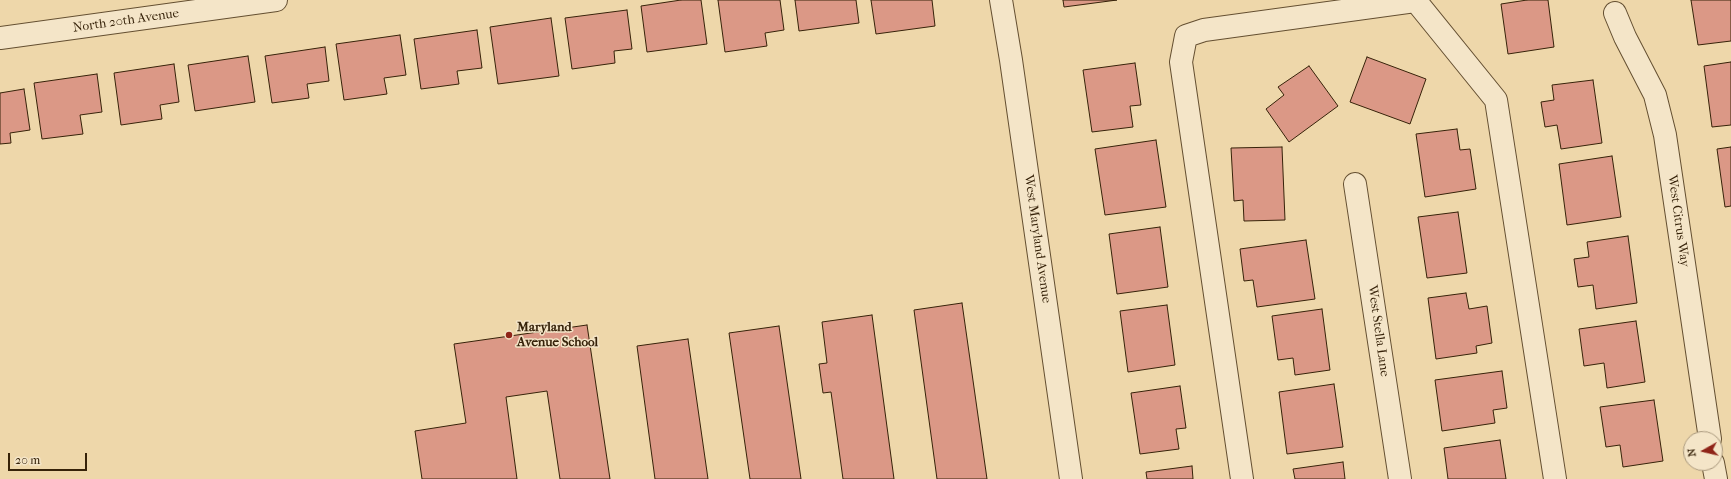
<!DOCTYPE html>
<style>
body{margin:0}
#map{position:relative;width:1731px;height:479px;overflow:hidden;background:#eed7aa;font-family:"IM FELL French Canon",serif}
canvas{display:block}
.north{position:absolute;left:1683px;top:431px;width:40px;height:40px;box-sizing:border-box;background:#f4e5c8;border:1px solid #a8977c;border-radius:50%;rotate:262deg;font-size:11px;font-weight:700;line-height:16px;text-align:center;color:#362209}
.north::after{content:'';display:block;margin:auto;width:14px;height:18px;background:#8f2418;clip-path:polygon(50% 0,100% 100%,50% 72%,0 100%)}
.scale{position:absolute;left:8px;top:453px;width:79px;height:18px;box-sizing:border-box;border:2px solid #362209;border-top:0;padding-left:5px;font-size:12px;line-height:14px;white-space:nowrap;color:#362209;-webkit-text-stroke:3px #f4e5c8;paint-order:stroke}
</style>
<div id="map">
<canvas width="1731" height="479"></canvas>
<div class="north">N</div>
<div class="scale">20 m</div>
</div>
<script>
const ctx = document.querySelector('canvas').getContext('2d');
ctx.lineJoin = 'round';
function paint(path, color) { ctx.fillStyle = color; ctx.fill(path, 'evenodd'); }
const poly = rows => new Path2D(rows.map(r => 'M' + r).join(''));
function trace(path, color, width, dash) { ctx.strokeStyle = color; ctx.lineWidth = width; ctx.lineCap = dash ? 'butt' : 'round'; ctx.setLineDash(dash || []); ctx.stroke(path); }
function write(font, color, halo, rows, align = 'center') {
  ctx.font = font + ' "IM FELL French Canon",serif'; ctx.lineWidth = 3; ctx.setLineDash([]); ctx.textBaseline = 'middle'; ctx.strokeStyle = halo; ctx.fillStyle = color; for (const [text, x, y, turn = 0] of rows) {
    ctx.save(); ctx.translate(x, y); ctx.rotate((+turn || 0) * Math.PI / 180); ctx.textAlign = isNaN(turn) ? turn : align; if (halo) ctx.strokeText(text, 0, 0); ctx.fillText(text, 0, 0); ctx.restore();
  }
}
const building = poly([
 [681,0,701,0,707,44,647,52,641,6,681,0],
 [718,0,780,0,784,30,765,33,767,46,725,52,718,0],
 [795,0,856,0,859,23,799,31,795,0],
 [871,0,932,0,935,26,876,34,871,0],
 [1063,0,1117,0,1064,7,1063,0],
 [1527,0,1548,0,1554,47,1508,54,1501,4,1527,0],
 [1691,0,1731,0,1731,41,1698,45,1691,0],
 [627,10,632,49,614,51,615,63,572,69,565,18,627,10],
 [551,18,559,76,498,84,490,27,551,18],
 [477,30,482,68,457,71,459,84,421,89,414,39,477,30],
 [400,35,406,75,384,78,387,94,344,100,336,44,400,35],
 [325,47,329,81,307,84,309,98,272,103,265,56,325,47],
 [248,56,255,102,195,111,188,65,248,56],
 [1367,57,1426,79,1410,124,1350,102,1367,57],
 [1731,62,1731,125,1712,127,1704,66,1731,62],
 [1135,63,1141,105,1130,106,1133,127,1092,132,1083,70,1135,63],
 [174,64,179,102,160,105,162,119,121,125,114,73,174,64],
 [1309,66,1338,106,1289,142,1266,109,1284,95,1278,87,1309,66],
 [97,74,102,112,80,115,83,134,42,139,34,83,97,74],
 [1593,80,1602,143,1561,149,1557,125,1545,127,1541,102,1554,100,1552,85,1593,80],
 [24,89,30,130,10,133,11,143,0,144,0,93,24,89],
 [1457,129,1460,150,1470,149,1476,189,1425,197,1416,134,1457,129],
 [1156,140,1166,207,1105,215,1095,149,1156,140],
 [1282,147,1285,220,1244,221,1243,200,1234,201,1231,148,1282,147],
 [1731,147,1731,206,1725,207,1717,149,1731,147],
 [1612,156,1621,217,1567,225,1559,164,1612,156],
 [1458,212,1467,273,1427,278,1418,217,1458,212],
 [1160,227,1168,287,1117,294,1109,234,1160,227],
 [1628,236,1637,303,1596,309,1593,285,1578,287,1574,259,1589,257,1587,242,1628,236],
 [1306,240,1315,299,1257,307,1253,280,1244,281,1240,249,1306,240],
 [1466,293,1469,309,1487,306,1492,343,1476,346,1477,353,1436,359,1428,298,1466,293],
 [962,303,987,479,937,479,914,310,962,303],
 [1167,305,1175,365,1128,372,1120,311,1167,305],
 [1322,309,1330,370,1295,375,1293,358,1278,360,1272,316,1322,309],
 [872,315,894,479,843,479,831,392,823,393,819,364,827,363,822,322,872,315],
 [1636,321,1645,382,1607,388,1604,363,1584,366,1579,329,1636,321],
 [587,325,610,479,560,479,547,391,506,397,517,479,422,479,415,431,466,423,454,344,587,325],
 [779,326,801,479,750,479,729,333,779,326],
 [688,339,708,479,655,479,637,346,688,339],
 [1502,371,1507,408,1493,410,1495,423,1442,431,1435,380,1502,371],
 [1334,384,1343,447,1287,454,1279,392,1334,384],
 [1180,386,1186,428,1176,429,1179,449,1140,454,1131,393,1180,386],
 [1654,400,1663,461,1623,467,1620,445,1606,447,1600,407,1654,400],
 [1500,440,1506,479,1448,479,1444,448,1500,440],
 [1343,462,1345,479,1295,479,1293,469,1343,462],
 [1192,466,1193,479,1147,479,1146,472,1192,466]
]);
paint(building, '#db9886');
trace(building, '#362209', 1);
const minor = poly([
 [1001,0,1011,60,1071,479],
 [1415,0,1496,100,1555,479],
 [1615,13,1625,37,1655,95,1665,135,1710,439],
 [0,38,276,0],
 [1355,184,1400,479],
 [1713,463,1716,479],
 [1242,479,1181,62,1186,36,1204,30,1415,1]
]);
trace(minor, '#644f31', 24);
trace(minor, '#f4e5c8', 22);
for (const [x, y, r, color] of [
 [509,335,4,"#8f2418"]
]) { const dot = new Path2D(); dot.arc(x, y, r, 0, 2 * Math.PI); ctx.fillStyle = color; ctx.fill(dot); trace(dot, '#f4e5c8', 1.5); }
write('13px', '#362209', '#f4e5c8', [
 ["North 20th Avenue",126,21,-8],
 ["West Citrus Way",1678,221,82],
 ["West Maryland Avenue",1037,239,82],
 ["West Stella Lane",1378,331,82]
]);
write('bold 13px', '#362209', '#f4e5c8', [
 ["Maryland",517,328],
 ["Avenue School",517,343]
], 'left');
</script>
